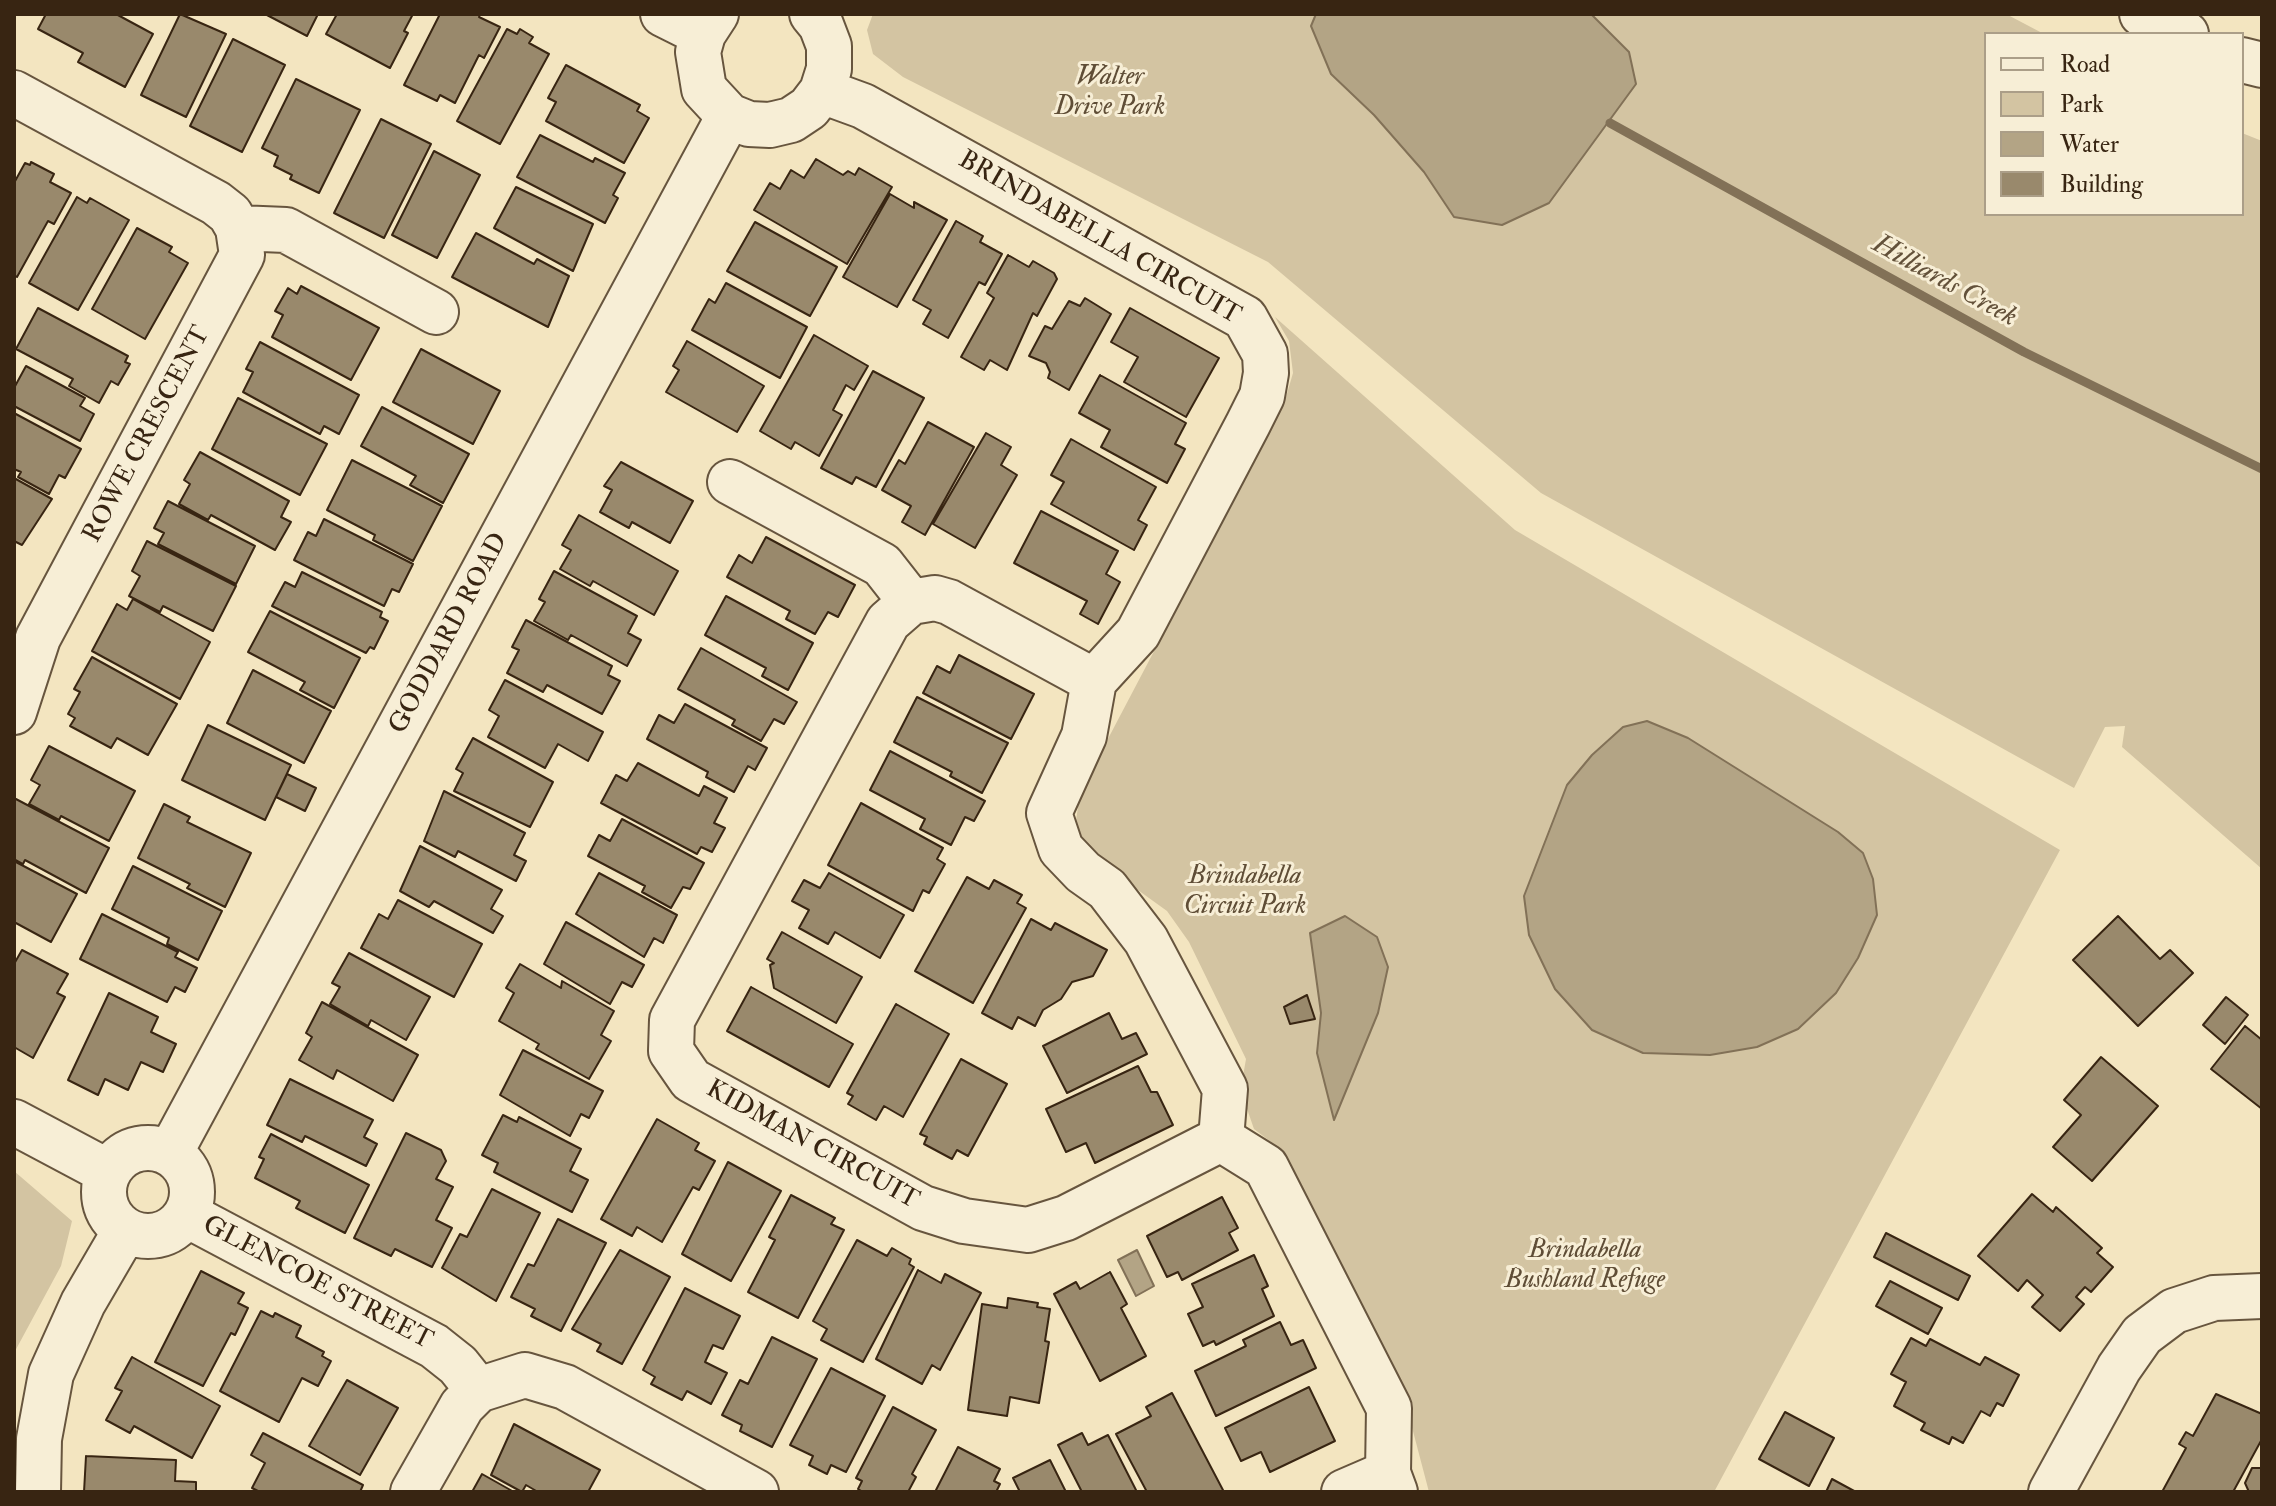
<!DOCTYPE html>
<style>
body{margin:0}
#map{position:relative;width:2276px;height:1506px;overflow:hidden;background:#f3e5c0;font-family:"IM FELL Double Pica",serif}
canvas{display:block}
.frame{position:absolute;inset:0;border:16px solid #382512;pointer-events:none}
.legend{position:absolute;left:1984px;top:32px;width:260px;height:184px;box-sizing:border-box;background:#f7eed6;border:2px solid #ab9e88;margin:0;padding:10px 14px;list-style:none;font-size:24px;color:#382512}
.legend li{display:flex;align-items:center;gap:16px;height:40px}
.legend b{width:40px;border:2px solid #ab9e88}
</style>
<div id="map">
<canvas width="2276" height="1506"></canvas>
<div class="frame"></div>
<ul class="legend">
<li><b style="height:10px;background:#f7eed6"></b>Road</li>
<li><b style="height:22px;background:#d3c4a2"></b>Park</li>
<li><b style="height:22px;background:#b3a485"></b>Water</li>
<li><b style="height:22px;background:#99896c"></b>Building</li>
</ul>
</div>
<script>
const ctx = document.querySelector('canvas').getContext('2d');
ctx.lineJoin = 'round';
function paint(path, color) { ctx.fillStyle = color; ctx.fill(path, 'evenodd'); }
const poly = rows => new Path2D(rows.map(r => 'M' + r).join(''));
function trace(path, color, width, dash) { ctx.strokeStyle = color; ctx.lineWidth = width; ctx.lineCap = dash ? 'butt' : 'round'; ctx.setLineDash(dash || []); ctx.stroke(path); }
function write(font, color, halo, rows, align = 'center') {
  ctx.font = font + ' "IM FELL Double Pica",serif'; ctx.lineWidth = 6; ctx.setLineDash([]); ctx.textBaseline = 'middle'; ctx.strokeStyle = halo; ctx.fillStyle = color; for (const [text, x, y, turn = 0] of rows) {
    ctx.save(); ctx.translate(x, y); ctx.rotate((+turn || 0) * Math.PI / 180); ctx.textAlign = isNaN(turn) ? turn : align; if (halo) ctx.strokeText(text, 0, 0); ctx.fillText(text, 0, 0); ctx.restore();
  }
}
paint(poly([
 [873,14,1316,14,1311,26,1331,74,1374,115,1424,172,1454,217,1629,51,1591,14,2006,14,2044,34,1986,34,1986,214,2242,214,2242,133,2262,141,2262,869,2122,747,2125,726,2105,727,2074,788,1541,493,1268,262,903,77,873,54,867,30],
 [1275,317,1515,530,2060,850,1714,1492,1429,1492,1404,1397,1275,1145,1254,1129,1245,1103,1243,1076,1246,1059,1189,942,1167,911,1099,862,1084,844,1076,821,1080,792,1284,404,1293,373,1289,341],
 [1688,738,1838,832,1863,853,1877,915,1858,958,1836,993,1798,1029,1757,1047,1710,1055,1643,1053,1549,835,1567,785],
 [1310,933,1364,1044,1333,1118,1317,1053,1321,1013],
 [14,1171,72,1221,61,1266,14,1353]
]), '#d3c4a2');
const water = poly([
 [1316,14,1591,14,1629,52,1636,84,1549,203,1502,225,1454,217,1424,172,1374,115,1331,74,1311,26,1316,14],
 [1647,721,1688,738,1838,832,1863,853,1873,879,1877,915,1858,958,1836,993,1798,1029,1757,1047,1710,1055,1643,1053,1592,1030,1555,989,1529,935,1524,896,1567,785,1592,755,1623,727,1647,721],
 [1345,916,1377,937,1388,967,1378,1013,1334,1120,1317,1053,1321,1013,1310,933,1345,916],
 [1137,1250,1154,1286,1136,1296,1118,1260,1137,1250]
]);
paint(water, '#b3a485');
trace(water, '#827157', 2);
trace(poly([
 [1610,123,2024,352,2262,469]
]), '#827157', 9);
const building = poly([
 [46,14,116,14,153,34,125,87,78,62,83,53,38,29,46,14],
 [180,14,226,34,186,117,141,95,180,14],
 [265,14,318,14,307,36,265,14],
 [337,14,413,14,404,31,408,33,390,68,326,34,337,14],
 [440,14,481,14,479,17,500,27,484,58,479,55,455,103,440,95,437,101,404,85,440,14],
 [507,29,517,34,520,29,533,37,529,43,549,54,500,144,457,121,507,29],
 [233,39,285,65,242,152,190,126,233,39],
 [566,65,640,105,637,111,649,118,624,163,546,121,556,102,548,98,566,65],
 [296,79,360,110,319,193,290,179,292,175,274,166,278,156,262,148,296,79],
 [381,119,431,144,384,238,334,213,381,119],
 [540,135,593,162,595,158,625,173,613,195,618,198,605,223,517,177,540,135],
 [434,151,480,175,437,258,392,235,434,151],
 [816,159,843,175,848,171,855,175,859,168,892,187,847,264,754,210,770,183,780,189,791,170,804,178,816,159],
 [31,162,54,174,50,182,71,193,54,224,48,221,17,277,14,275,14,183,25,163,30,165,31,162],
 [516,187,593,224,573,271,494,228,516,187],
 [890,194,914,208,914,202,947,220,897,307,843,277,890,194],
 [77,197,87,203,90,198,129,220,78,310,29,283,77,197],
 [956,221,983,236,980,242,1002,254,985,285,979,282,948,338,923,324,931,310,913,300,956,221],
 [755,222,837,267,810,316,727,271,755,222],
 [137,228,172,247,169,252,188,263,145,339,92,309,137,228],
 [476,233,534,264,537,259,569,276,548,327,452,277,476,233],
 [1008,255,1029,267,1033,261,1054,273,1057,279,1037,316,1033,313,1007,370,990,360,984,370,961,357,994,298,987,293,1008,255],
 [726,283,807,327,780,378,692,330,709,299,715,303,726,283],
 [301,286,379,328,351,380,272,337,283,315,275,311,288,288,297,294,301,286],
 [1085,298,1111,314,1069,390,1048,378,1050,372,1046,363,1029,356,1045,326,1052,329,1069,301,1080,306,1085,298],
 [38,308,128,356,125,362,130,364,118,385,111,381,99,403,69,386,73,379,16,349,38,308],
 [1130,308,1219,358,1186,417,1124,382,1138,357,1111,342,1130,308],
 [814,335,868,366,854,390,846,385,833,410,842,415,819,456,795,442,791,449,760,431,814,335],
 [687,341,764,386,737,432,666,392,679,370,673,366,687,341],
 [260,342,359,395,339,434,324,426,320,434,243,392,253,372,246,369,260,342],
 [421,349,500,391,473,444,393,402,421,349],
 [26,366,85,398,80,406,94,414,80,441,14,406,14,388,26,366],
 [873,371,924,398,876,487,856,477,852,484,821,468,873,371],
 [1100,375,1186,423,1175,444,1185,449,1167,483,1101,447,1110,430,1079,413,1100,375],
 [238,398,327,444,300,495,212,449,238,398],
 [382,407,469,454,443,503,410,485,416,476,361,446,382,407],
 [14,413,81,449,65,478,59,475,49,494,18,477,21,472,14,469,14,413],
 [928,422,974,447,925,535,902,522,911,506,882,490,899,460,905,464,928,422],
 [986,433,1011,447,1001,465,1017,475,975,548,933,524,986,433],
 [1071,439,1156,487,1138,520,1147,525,1134,550,1051,504,1064,482,1051,475,1071,439],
 [200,452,289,501,281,517,291,522,275,550,211,515,208,520,179,504,190,484,184,480,200,452],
 [352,460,442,506,413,561,373,540,375,535,327,510,352,460],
 [621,462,693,501,670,543,632,522,629,528,600,512,612,490,604,486,621,462],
 [14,478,52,499,22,545,14,541,14,478],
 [168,501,255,546,236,584,158,544,164,533,154,528,168,501],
 [1041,511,1118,551,1106,574,1120,582,1098,624,1080,614,1087,601,1014,563,1041,511],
 [579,515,678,571,654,615,593,581,590,586,560,569,571,550,562,545,579,515],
 [324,519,413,564,399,592,392,589,384,606,294,560,308,532,316,536,324,519],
 [766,537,855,585,838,617,828,612,815,634,786,619,790,611,727,577,739,555,752,563,766,537],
 [147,541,236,586,213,631,163,606,160,612,129,596,140,576,132,571,147,541],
 [554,571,637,616,628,633,641,640,627,666,571,635,568,640,534,621,545,602,539,599,554,571],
 [302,572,382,612,380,617,388,621,374,649,370,647,366,653,272,606,285,582,295,587,302,572],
 [726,596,813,643,788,690,762,676,766,668,705,635,726,596],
 [133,599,210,642,180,699,92,651,117,604,127,610,133,599],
 [270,611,360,658,334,708,300,690,305,682,248,652,270,611],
 [526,620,612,666,608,675,620,681,602,714,547,685,543,692,507,673,519,650,512,647,526,620],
 [701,648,797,702,784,724,774,719,761,741,732,725,735,720,678,689,701,648],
 [959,655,1034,694,1011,739,923,693,937,666,950,673,959,655],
 [92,657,177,704,148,755,117,738,111,748,70,726,75,718,68,714,80,692,74,689,92,657],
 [253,670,331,711,304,763,227,723,253,670],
 [505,680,603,732,588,761,558,744,545,768,488,737,499,716,489,710,505,680],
 [917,697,1008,743,982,793,950,776,952,772,894,742,917,697],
 [685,704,767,748,755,770,748,766,734,792,706,777,708,772,647,739,659,715,674,723,685,704],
 [208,725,291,765,265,820,182,780,208,725],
 [473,738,553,782,530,827,454,791,463,773,456,769,473,738],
 [49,746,135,791,109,841,61,816,59,820,29,804,40,785,31,780,49,746],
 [890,751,985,801,974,821,965,817,951,845,920,829,925,819,870,790,890,751],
 [638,763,699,796,704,786,727,798,714,823,725,828,712,852,701,847,697,854,601,803,616,775,627,781,638,763],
 [287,774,316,788,305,811,276,797,287,774],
 [444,791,525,833,514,855,526,861,516,881,458,851,455,857,424,841,444,791],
 [14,798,109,848,86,893,25,860,23,864,14,859,14,798],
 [861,803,943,848,937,859,945,864,929,893,923,890,913,911,828,865,861,803],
 [164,804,190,817,187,822,251,853,225,907,187,888,190,884,138,858,164,804],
 [622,819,704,863,690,889,683,887,671,908,642,892,645,886,588,856,599,835,610,841,622,819],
 [420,846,502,890,491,909,503,916,493,933,434,901,429,907,400,891,420,846],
 [14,861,77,894,51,942,14,922,14,861],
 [133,866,222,911,198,960,167,944,169,938,112,909,133,866],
 [599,873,677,915,663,943,654,938,644,957,576,914,599,873],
 [829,873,904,915,880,958,835,932,828,944,799,928,809,910,792,901,804,880,820,888,829,873],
 [967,877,989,889,994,880,1022,895,1017,903,1026,908,973,1003,915,971,967,877],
 [398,900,482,944,454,997,361,948,379,914,388,919,398,900],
 [102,914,178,952,175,957,197,968,185,992,175,987,167,1002,80,959,102,914],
 [2118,916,2160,959,2170,950,2193,973,2138,1026,2073,960,2118,916],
 [1031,919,1051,930,1055,923,1107,950,1093,976,1072,982,1061,999,1043,1010,1035,1026,1018,1017,1012,1029,982,1013,1031,919],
 [566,922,644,965,632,987,622,982,610,1004,544,964,566,922],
 [782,932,862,977,836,1023,774,988,770,965,774,963,767,959,782,932],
 [22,950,68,974,57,993,65,997,33,1058,14,1047,14,964,22,950],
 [349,953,430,997,406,1040,371,1020,368,1026,330,1004,340,987,332,983,349,953],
 [520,964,561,988,562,981,614,1011,601,1035,611,1041,589,1079,536,1049,539,1044,499,1021,514,993,506,988,520,964],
 [751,987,853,1044,829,1087,727,1031,751,987],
 [109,993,158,1017,151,1032,176,1044,163,1072,141,1062,128,1090,105,1079,98,1095,68,1080,109,993],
 [1307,995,1315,1019,1290,1024,1284,1007,1307,995],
 [2226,997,2248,1015,2225,1044,2203,1025,2226,997],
 [322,1002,418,1055,393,1101,337,1070,333,1079,299,1060,312,1037,306,1033,322,1002],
 [896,1004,949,1034,903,1117,884,1106,876,1120,848,1104,853,1096,847,1093,896,1004],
 [1109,1013,1122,1039,1136,1033,1147,1054,1067,1093,1043,1046,1109,1013],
 [2245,1026,2262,1040,2262,1109,2211,1069,2245,1026],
 [523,1050,603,1091,589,1118,581,1114,570,1136,500,1095,523,1050],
 [2101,1057,2158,1106,2092,1181,2053,1147,2081,1115,2064,1100,2101,1057],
 [961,1059,1007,1084,968,1156,957,1150,952,1159,924,1144,927,1137,920,1134,961,1059],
 [1138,1066,1151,1092,1157,1092,1173,1125,1095,1163,1086,1143,1066,1152,1046,1109,1138,1066],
 [290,1079,373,1120,364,1137,377,1144,366,1166,305,1136,302,1142,267,1125,290,1079],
 [503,1115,517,1122,519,1117,581,1149,570,1171,588,1180,572,1212,494,1172,498,1163,482,1155,503,1115],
 [657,1119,699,1143,695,1150,715,1161,699,1190,693,1187,662,1242,637,1227,632,1236,601,1219,657,1119],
 [406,1133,441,1150,446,1161,436,1179,453,1187,436,1220,452,1228,432,1267,395,1249,391,1256,354,1238,406,1133],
 [271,1134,369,1185,345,1233,296,1208,300,1201,255,1178,264,1159,259,1157,271,1134],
 [728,1162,781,1191,731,1281,682,1254,728,1162],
 [492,1189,540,1213,496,1301,442,1268,460,1234,467,1237,492,1189],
 [2032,1194,2053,1212,2056,1207,2102,1248,2097,1253,2113,1267,2091,1292,2085,1287,2076,1297,2084,1304,2060,1331,2032,1307,2043,1295,2027,1280,2018,1291,1978,1256,2032,1194],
 [791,1195,835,1218,831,1224,844,1230,798,1318,748,1292,775,1240,769,1237,791,1195],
 [1222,1197,1238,1228,1229,1233,1238,1250,1182,1280,1178,1272,1167,1277,1147,1236,1222,1197],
 [558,1219,606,1243,561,1331,531,1316,535,1309,511,1297,528,1264,534,1266,558,1219],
 [1886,1233,1970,1276,1958,1300,1874,1257,1886,1233],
 [857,1240,887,1256,892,1248,911,1259,909,1264,914,1267,863,1362,821,1340,827,1329,813,1321,857,1240],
 [620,1250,670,1277,622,1364,597,1351,601,1344,572,1329,620,1250],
 [1254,1255,1268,1286,1262,1289,1274,1316,1216,1345,1214,1341,1203,1346,1188,1314,1203,1307,1192,1284,1254,1255],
 [918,1270,941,1283,945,1274,981,1293,940,1370,932,1365,922,1384,876,1359,918,1270],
 [201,1271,244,1293,238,1303,248,1308,235,1335,231,1333,203,1386,155,1362,201,1271],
 [1110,1272,1127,1304,1121,1308,1146,1356,1100,1381,1054,1294,1076,1282,1080,1289,1110,1272],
 [1890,1281,1942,1308,1928,1334,1876,1306,1890,1281],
 [685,1288,740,1316,723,1349,713,1345,705,1362,727,1373,711,1404,687,1391,682,1400,651,1384,655,1377,643,1370,685,1288],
 [1008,1298,1038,1303,1037,1307,1050,1309,1045,1341,1049,1342,1039,1403,1010,1397,1007,1416,968,1410,982,1304,1007,1308,1008,1298],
 [261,1311,273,1317,275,1313,301,1326,296,1337,324,1352,322,1356,331,1361,318,1386,302,1378,279,1422,220,1391,261,1311],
 [1280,1322,1291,1345,1303,1340,1316,1368,1216,1416,1195,1371,1246,1346,1243,1340,1280,1322],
 [772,1337,817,1359,772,1447,740,1431,742,1425,722,1415,740,1380,748,1384,772,1337],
 [1911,1338,1926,1346,1930,1339,1980,1365,1985,1357,2019,1375,2003,1406,1997,1403,1990,1416,1981,1411,1963,1443,1952,1437,1949,1444,1921,1430,1925,1423,1894,1406,1906,1382,1891,1374,1911,1338],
 [132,1357,220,1406,192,1458,134,1426,130,1433,106,1420,122,1391,115,1388,132,1357],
 [831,1368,885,1396,846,1472,831,1465,827,1474,809,1465,813,1456,790,1445,831,1368],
 [347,1380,398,1408,360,1475,309,1446,347,1380],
 [1309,1387,1335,1441,1270,1472,1261,1452,1241,1461,1225,1428,1309,1387],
 [1172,1393,1224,1492,1147,1492,1116,1434,1151,1416,1146,1407,1172,1393],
 [2216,1394,2262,1414,2262,1439,2233,1492,2162,1492,2186,1448,2179,1444,2186,1432,2193,1436,2216,1394],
 [893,1407,936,1430,912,1474,916,1477,908,1492,863,1492,858,1489,862,1481,856,1478,893,1407],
 [1785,1412,1834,1438,1809,1486,1759,1459,1785,1412],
 [514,1424,600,1470,588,1492,538,1492,526,1485,522,1492,491,1475,514,1424],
 [263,1433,363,1485,360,1492,260,1492,252,1488,265,1463,251,1455,263,1433],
 [1082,1433,1088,1445,1108,1435,1137,1492,1082,1492,1058,1445,1082,1433],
 [958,1447,1000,1469,994,1481,1000,1484,996,1492,935,1492,958,1447],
 [86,1456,176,1460,175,1481,196,1482,196,1492,84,1492,86,1456],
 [1050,1460,1066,1492,1020,1492,1013,1478,1050,1460],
 [2252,1468,2262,1468,2262,1492,2249,1492,2245,1483,2252,1468],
 [482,1474,514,1492,472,1492,482,1474],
 [1832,1479,1856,1492,1826,1492,1832,1479]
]);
paint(building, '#99896c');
trace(building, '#382512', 2);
const minor = poly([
 [663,14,703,34],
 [716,14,703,34,698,52,704,89,729,116,749,124,770,125,791,120,809,108,822,91,829,69,829,46,821,25,812,14],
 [2142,14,2186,34],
 [2242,60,2262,65],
 [822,91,863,106,1245,318,1265,354,1266,373,1262,396,1248,424,1138,633,1094,681,1084,736,1049,813,1061,849,1083,872,1107,889,1146,940,1225,1089,1221,1139,1266,1167,1389,1408,1388,1473,1395,1492],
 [14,93,216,203,230,214,238,228,242,255,38,638,14,712],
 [238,228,286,230,436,312],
 [730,482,882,565,911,602],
 [1094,681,949,602,935,598,911,602,888,622,672,1020,671,1051,691,1080,923,1208,964,1221,1028,1230,1066,1218,1221,1139],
 [14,1122,108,1172],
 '104 1192a44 44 0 1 1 88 0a44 44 0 1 1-88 0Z',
 [170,1153,729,116],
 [187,1215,434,1346,458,1365,478,1390],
 [38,1492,39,1439,51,1374,83,1303,125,1231],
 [413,1492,462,1406,478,1390,525,1375,565,1387,756,1492],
 [1344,1492,1388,1473],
 [2051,1492,2119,1368,2142,1335,2174,1311,2214,1298,2262,1296]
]);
trace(minor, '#67553e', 48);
trace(minor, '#f7eed6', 44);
write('italic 26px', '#5f4d36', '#f7eed6', [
 ["Walter",1110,78],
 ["Drive Park",1110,108],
 ["Brindabella",1245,877],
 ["Circuit Park",1245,907],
 ["Brindabella",1585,1251],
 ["Bushland Refuge",1585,1281]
]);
write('26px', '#382512', '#f7eed6', [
 ["BRINDABELLA CIRCUIT",1099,239,30],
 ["ROWE CRESCENT",148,435,-62],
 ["GODDARD ROAD",450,634,-62],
 ["KIDMAN CIRCUIT",812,1146,29],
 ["GLENCOE STREET",317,1284,28]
]);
write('italic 28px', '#63513a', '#f7eed6', [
 ["Hilliards Creek",1944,282,29]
]);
</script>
